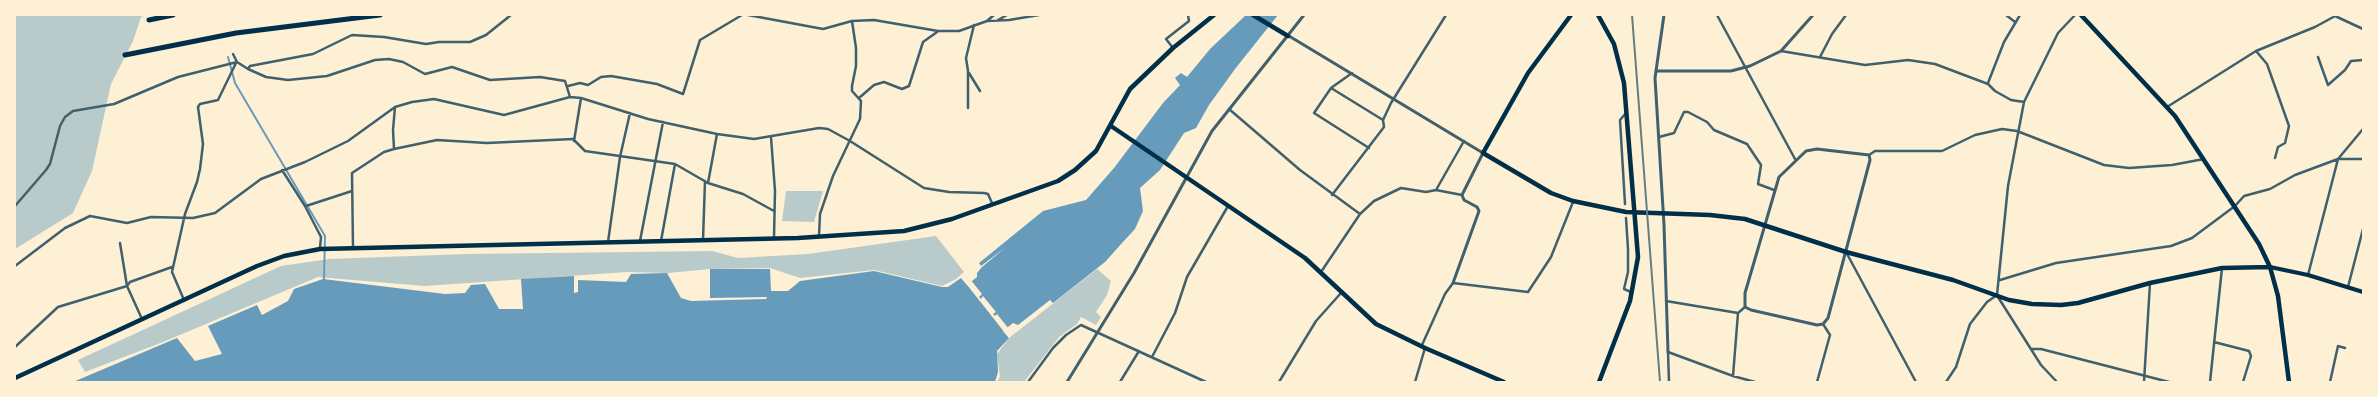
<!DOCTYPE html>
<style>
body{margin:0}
#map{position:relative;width:2378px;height:397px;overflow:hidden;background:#fdf0d5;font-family:Inter,sans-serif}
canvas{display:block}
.frame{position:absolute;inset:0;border:16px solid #fdf0d5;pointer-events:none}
</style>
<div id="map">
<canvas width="2378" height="397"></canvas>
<div class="frame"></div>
</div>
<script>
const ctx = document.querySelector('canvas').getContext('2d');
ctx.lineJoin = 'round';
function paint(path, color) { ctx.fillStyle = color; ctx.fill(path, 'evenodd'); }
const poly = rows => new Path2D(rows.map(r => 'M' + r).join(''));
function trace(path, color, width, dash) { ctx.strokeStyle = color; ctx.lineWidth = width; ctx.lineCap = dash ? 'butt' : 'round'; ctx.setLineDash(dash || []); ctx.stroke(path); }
paint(poly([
 [15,15,146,15,141,17,133,41,111,84,92,171,73,213,15,249],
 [786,191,823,191,814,222,782,221],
 [936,236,964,272,956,279,942,286,874,270,800,278,770,268,710,269,668,273,627,272,424,286,318,277,163,342,85,372,78,360,281,266,329,259,467,254,712,251,738,258,808,254],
 [1097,269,1111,281,1107,295,1096,312,1101,317,1096,325,1081,317,1077,324,1059,337,1024,382,997,382,1000,377,997,354,1009,338]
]), '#b9caca');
paint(poly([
 [1246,15,1278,15,1235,69,1209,105,1196,128,1184,133,1160,170,1140,188,1143,211,1135,229,1122,243,1105,262,1053,303,1050,300,1018,325,1013,323,1003,331,1009,338,997,351,998,372,995,382,73,382,177,338,195,361,222,354,208,326,257,305,262,315,288,301,294,289,323,279,445,294,465,293,471,285,485,284,499,309,523,309,521,279,574,276,574,293,578,292,578,280,626,282,631,274,667,273,681,298,691,301,766,299,767,297,710,298,710,269,770,269,771,291,788,291,800,281,874,271,942,287,948,287,961,278,967,285,977,277,977,273,982,267,1006,247,981,266,979,263,1043,211,1086,200,1114,168,1163,103,1180,85,1175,78,1181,73,1187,77,1210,49]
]), '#669bbc');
paint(poly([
 [962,275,967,282,970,279,982,294,979,297,981,299,983,296,996,312,993,314,995,316,997,314,1009,329,1007,332,1011,337,1009,338,960,276]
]), '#fdf0d5');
trace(poly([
 [228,57,235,83,325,236,324,279]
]), '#669bbc', 2);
trace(poly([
 [748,15,823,29,852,21,874,20,938,31,959,31,987,21,1009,20,1039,15],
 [1717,15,1795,159],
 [2006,15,2015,22],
 [2335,16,2363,29],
 [988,20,994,15],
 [998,20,1007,15],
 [1173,48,1166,39,1189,21,1188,15],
 [1781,51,1865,65,1908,60,1935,64,1988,84,1995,91,2011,100,2024,102],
 [2256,51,2267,64,2289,126,2285,143,2278,147,2275,158],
 [233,54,237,62,248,69,266,77,288,80,327,76,375,60,389,59,403,62,425,74,452,67,490,80,540,77,565,81,570,97],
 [1820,57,1832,34,1846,15],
 [2318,57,2328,85,2345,70,2351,61,2363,60],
 [248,69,250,66,313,54,352,35,384,37,426,44,439,42,470,42,486,35,511,15],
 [969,73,980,91],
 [1988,83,2004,42,2020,15],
 [568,86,580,83,588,85,601,77,611,76,657,84,683,94,700,40,742,15],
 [1331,88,1352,73],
 [859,98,874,85,884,82,902,89,909,86,923,42,937,32],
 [2167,107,2256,51,2315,27,2337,15],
 [968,108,968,71,966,58,974,25],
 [1229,109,1300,170,1360,214],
 [771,137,775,191,774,238],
 [1659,137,1674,133,1684,112,1688,112,1707,122,1714,130,1747,144,1761,165,1758,184,1774,190],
 [574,141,581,98],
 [1369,148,1314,113,1331,88,1383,120],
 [394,149,437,140,487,143,573,139,585,151,675,164,708,183,743,194,774,211],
 [1869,155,1875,151,1942,151,1975,135,2002,129,2017,131,2104,165,2129,168,2172,165,2204,159],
 [282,170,305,206,321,237,320,248],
 [708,183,717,134],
 [1436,190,1464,141],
 [1332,195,1384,127,1383,120,1391,103,1446,15],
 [1625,204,1620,120,1626,113],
 [15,206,46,170,50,164,60,126,65,117,73,111,114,104,178,77,237,62],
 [306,206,352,191],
 [1626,218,1628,249,1628,272,1624,289,1631,292],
 [819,236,820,214,833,176,860,119,861,101,852,91,852,86,856,66,856,48,852,21],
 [703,240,705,181],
 [640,241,663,122],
 [661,241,675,164],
 [608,242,620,157,630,113],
 [120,243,127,286,142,319],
 [353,247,352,173,384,152,394,149,393,130,395,107],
 [1846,252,1916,382],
 [15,266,65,228,90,216,127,223,151,217,193,218,215,213,261,179,305,162,348,141,395,107,412,102,434,99,504,115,570,97,581,98,648,119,717,134,754,139,819,128,828,129,850,141,924,188,949,192,984,193,988,194,992,203],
 [1321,272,1360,214,1374,201,1401,188,1426,192,1436,190,1462,195],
 [2308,275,2338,159,2363,129],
 [2000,280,2056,263,2171,246,2192,238,2235,206,2244,196,2270,189,2295,175,2338,159,2363,159],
 [2348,287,2363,229],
 [1998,297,2041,365,2057,382],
 [184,300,172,272,185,214,197,182,200,169,203,144,198,107,200,104,218,100,236,63],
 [1666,301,1738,313],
 [2214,342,2249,351,2251,356,2243,382],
 [1422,345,1445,294,1453,283,1528,292,1551,257,1573,202],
 [15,347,58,307,127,286,130,282,172,267],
 [2031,349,2041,349,2169,382],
 [1152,357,1175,313,1187,277,1228,206],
 [1733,376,1738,313,1745,307],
 [1028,382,1053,348,1066,335,1081,325,1206,382],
 [1120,382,1139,351],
 [1279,382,1316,321,1341,293],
 [1415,382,1425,348],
 [1669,382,1668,352,1733,376,1755,382],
 [1817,382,1830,335,1823,324],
 [1946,382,1956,367,1970,324,1987,302,1997,295,2008,186,2024,102,2058,33,2075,15],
 [2144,382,2150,283],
 [2210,382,2222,268],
 [2330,382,2338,346,2345,348]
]), '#3f606c', 2.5);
trace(poly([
 [1664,15,1655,78,1664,225,1668,352],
 [1289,36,1483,153,1462,195,1464,200,1477,207,1479,211,1453,283],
 [1657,71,1731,71,1750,66,1781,51,1813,15],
 [1817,149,1869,155,1870,160,1828,318,1823,324,1817,325,1751,310,1745,307,1745,293,1779,177,1806,151,1817,149],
 [1067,382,1134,273,1212,131,1304,15]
]), '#3f606c', 3);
trace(poly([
 [2270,267,2308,275,2363,292]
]), '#003049', 4);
trace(poly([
 [1253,15,1288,36],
 [1571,15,1528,73,1483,153,1551,193,1573,201,1626,212,1710,215,1745,219,1846,252,1953,280,2009,300,2032,304,2061,305,2078,303,2150,283,2222,268,2270,267],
 [1598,15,1614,44,1624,83,1638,257,1630,301,1599,382],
 [2081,15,2175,116,2259,244,2270,267,2278,296,2289,382],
 [1111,126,1305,258,1376,324,1425,348,1504,382],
 [15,378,257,266,284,256,320,249,798,238,904,231,952,219,1058,181,1075,170,1096,151,1130,89,1173,48,1214,15]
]), '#003049', 4.5);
trace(poly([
 [149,20,173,15],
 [125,55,236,33,380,15]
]), '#003049', 5);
trace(poly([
 [1632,15,1660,382]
]), '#657d81', 2);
</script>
